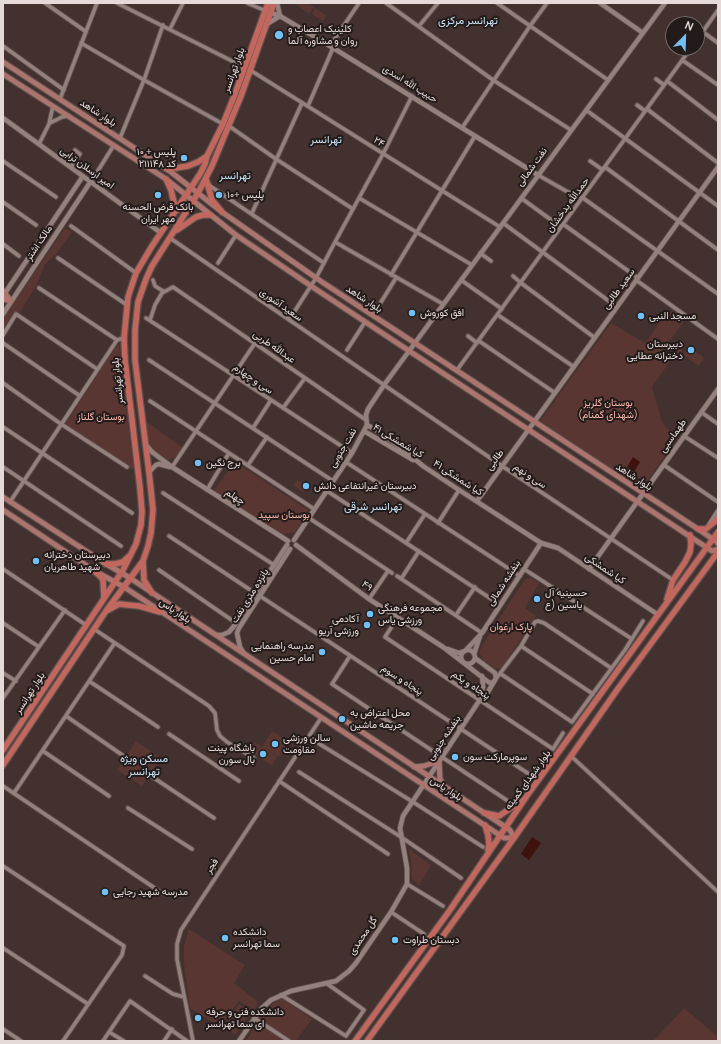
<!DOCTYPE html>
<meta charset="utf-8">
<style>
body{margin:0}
#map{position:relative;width:721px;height:1044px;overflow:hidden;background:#42312f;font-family:Manrope,sans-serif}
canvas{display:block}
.frame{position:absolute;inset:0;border:4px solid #e5dad8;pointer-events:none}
.north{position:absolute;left:665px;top:16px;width:40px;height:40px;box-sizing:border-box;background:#231b1a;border:1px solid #716766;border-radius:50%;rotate:23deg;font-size:11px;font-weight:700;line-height:16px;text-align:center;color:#e5dad8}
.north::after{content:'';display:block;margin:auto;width:14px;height:18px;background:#71c1f5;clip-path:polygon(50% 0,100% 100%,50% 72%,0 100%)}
</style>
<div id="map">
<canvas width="721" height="1044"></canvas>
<div class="frame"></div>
<div class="north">N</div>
</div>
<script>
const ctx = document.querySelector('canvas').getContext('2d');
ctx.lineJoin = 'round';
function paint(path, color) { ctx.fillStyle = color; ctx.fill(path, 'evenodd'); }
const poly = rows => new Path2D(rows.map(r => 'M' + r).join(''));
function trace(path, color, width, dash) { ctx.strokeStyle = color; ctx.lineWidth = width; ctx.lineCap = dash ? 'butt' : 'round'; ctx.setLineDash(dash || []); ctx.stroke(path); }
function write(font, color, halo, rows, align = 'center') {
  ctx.font = font + ' Manrope,Vazirmatn,sans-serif'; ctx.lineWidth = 4; ctx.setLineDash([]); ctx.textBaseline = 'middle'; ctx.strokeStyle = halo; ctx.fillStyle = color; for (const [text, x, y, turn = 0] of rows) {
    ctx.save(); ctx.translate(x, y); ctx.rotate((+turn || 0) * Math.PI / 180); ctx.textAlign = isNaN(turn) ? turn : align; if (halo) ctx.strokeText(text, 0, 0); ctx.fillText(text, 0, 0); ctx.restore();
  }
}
paint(poly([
 [294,3,308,3,314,7,309,14],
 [315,8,327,16,323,21,312,14],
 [65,228,72,232,56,254,45,264,36,286,3,340,3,319],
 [668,310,684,321,662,351,669,363,652,387,662,422,677,439,642,488,540,421,611,323,645,343],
 [681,341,686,344,679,356,674,352],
 [119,344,122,378,134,470,65,425,115,348],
 [689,347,704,358,699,366,683,355],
 [146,421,183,448,176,457,169,460,167,459,154,451,150,447],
 [235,462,308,510,295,532,282,535,214,490],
 [297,480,307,487,304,492,293,485],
 [531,578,539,583,525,608,536,616,502,667,497,669,483,660,479,652,482,645,525,579],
 [272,731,288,742,279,757,267,750,277,757,272,766,249,750,255,742,262,747],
 [136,741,161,758,142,786,117,770],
 [408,848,431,865,419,886,412,878,411,860],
 [189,929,245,965,234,983,258,1002,254,1011,239,1001,220,1027,190,1008,184,964,184,946],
 [281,998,312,1019,296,1041,246,1041,259,1019,269,1007],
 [239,1004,251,1012,235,1035,223,1027],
 [684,1008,718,1037,718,1041,653,1041]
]), '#593631');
paint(poly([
 [633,457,640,462,634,472,627,467],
 [532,837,541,843,529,860,521,854]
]), '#40120e');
const minor = poly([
 [45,3,85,31],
 [117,3,244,67],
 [247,3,266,11],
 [386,3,493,80,571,130],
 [497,3,608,80],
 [419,26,438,3],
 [170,29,183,3],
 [703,32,718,43],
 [697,40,718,10],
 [81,43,144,80,223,124],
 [3,46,64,90],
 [330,46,359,3],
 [682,60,718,85],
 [250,70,500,227],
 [656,79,664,85],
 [667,81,718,120],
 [60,99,97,3],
 [637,105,645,111],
 [308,106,333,48],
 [647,109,718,163],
 [586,110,718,206],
 [50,123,62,117,68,116],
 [229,126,276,159,353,209],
 [462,128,530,26,547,3],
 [120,138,144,80,163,25],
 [39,144,49,124,53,106],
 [3,161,56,197],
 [590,161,603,170],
 [71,167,80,154,75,150],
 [605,167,718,250],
 [538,175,566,191,583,198,718,294],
 [94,177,114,145],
 [209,184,210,186,324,263],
 [359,198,472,265],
 [521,198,561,227],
 [3,202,36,225],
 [252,213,302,103],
 [503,223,617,307],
 [563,224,638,278],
 [71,226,136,273],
 [170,238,502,466,670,578],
 [335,242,443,304],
 [3,244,19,256],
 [480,253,491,261],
 [58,258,127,305],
 [218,263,236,235],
 [391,275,475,136],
 [513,276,521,283],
 [153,280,155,286,163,291],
 [461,280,502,309],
 [636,280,718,339],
 [521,283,595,338],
 [39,288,117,340],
 [373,315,396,278],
 [498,315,574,367],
 [146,318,352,453],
 [150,320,155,305,162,293,173,287,366,420],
 [289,320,316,278,335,242,383,154,412,96],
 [3,335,16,314,97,369],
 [468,336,477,343],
 [479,341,555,393],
 [3,343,80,396],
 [347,350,365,322],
 [149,360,333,481],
 [457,370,691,48],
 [3,383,61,424,127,467],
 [150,401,314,509],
 [283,408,305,378],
 [701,412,718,424],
 [3,427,132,513],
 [253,428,271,400],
 [684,436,718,458],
 [346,462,520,576],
 [248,465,267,437],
 [664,465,718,502],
 [3,467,121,546],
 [172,467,255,343],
 [207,490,229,453],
 [327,491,496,602],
 [163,493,274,565],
 [10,502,117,340,124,338],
 [309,518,392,573],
 [438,523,459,490],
 [169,536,255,593],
 [406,543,425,514],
 [3,569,86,625],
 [524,569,632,639],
 [159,570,236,623],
 [397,576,482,633],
 [401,579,419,551],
 [260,596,535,778],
 [369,599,388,571],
 [456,615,475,587],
 [398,617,385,637,553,749,563,733],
 [3,623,39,647],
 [94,629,209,706,215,713,217,730,220,736,227,742,254,758],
 [521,646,593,694],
 [350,656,332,684,511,803],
 [3,673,16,681],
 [501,674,572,722,625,650,643,621],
 [495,680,521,646,535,622,538,621,544,623,611,668],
 [89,681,158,727],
 [3,698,65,610],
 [66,716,128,759],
 [169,734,239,781],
 [318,743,413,802,483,847],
 [43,751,109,796],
 [571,756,718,892],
 [299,772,401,837,461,878],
 [151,776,214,818],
 [279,781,388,854],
 [3,786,162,893],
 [14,793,114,644],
 [128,808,192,849],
 [3,866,124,946,122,955,63,1041],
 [407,884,443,906],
 [391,912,424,934],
 [3,948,88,1004],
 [145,976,173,994,184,997],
 [281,995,346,1036,364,1010,326,983],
 [254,1018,289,1041],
 [3,1029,21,1041],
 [109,1032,124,1041],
 [103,1041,130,1001,187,1041],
 [164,1041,172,1029],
 [193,1041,177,959,177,944,181,930,321,718]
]);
const tertiary = poly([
 [600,3,643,33],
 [271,13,280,16,330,46,538,175],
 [267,24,280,16,277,3],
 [3,118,161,233],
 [3,296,83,176],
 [3,314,91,181],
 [367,425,376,430,400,447,423,466,459,490,541,543,558,548,657,614],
 [364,431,413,460],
 [146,445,152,452,172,467,288,541],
 [149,472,156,465,159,464,170,467],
 [477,501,718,167],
 [709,525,718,511],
 [294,540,352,453,367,425,366,415,368,409,384,385,665,3],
 [296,545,369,599,443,647,487,681,490,683,494,682,496,678,495,673,475,658],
 [589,569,718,389],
 [216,635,222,635,229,632,234,626,287,545],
 [448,649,459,653,465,651,482,633,541,543],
 '461 657a7 7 0 1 1 14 0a7 7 0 1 1-14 0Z',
 [243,652,240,647,237,633,239,628,290,549],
 [474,654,480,636],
 [479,701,483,687,482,676],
 [239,1041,262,1008,271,1000,291,991,336,981,349,971,356,963,391,912,407,884,407,868,400,828,403,816,479,701,485,697,495,680]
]);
const secondary = poly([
 [3,62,171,172,222,212,322,282,698,529,717,542,718,544],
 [3,74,166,179,236,235,317,290,712,551,718,549],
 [3,291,11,301],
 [3,299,11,301],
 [3,497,103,562,130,578,510,830,514,838,504,838,124,587,93,570,3,510],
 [414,767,424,766,439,761,440,779,443,784]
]);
const primary = poly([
 [166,168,176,168,188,166,198,162,207,156],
 [166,179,171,190,176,211],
 [206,179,212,200,222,212],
 [177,230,196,217,203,215,210,215],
 [698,529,706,529,718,519],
 [106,564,115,564,123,562,128,557],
 [93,570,101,577,103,580,104,597],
 [152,593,144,580,143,561,148,546,151,533,153,510,149,472,135,360,135,330,138,302,146,279,152,266,198,193,212,166,241,96,274,3],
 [667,599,673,580,685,562,690,552,691,544,690,535],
 [108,610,119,604,128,605,139,606,160,612],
 [3,750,123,570,136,544,141,525,142,512,140,488,125,360,124,338,128,297,136,273,152,246,200,174,205,164,207,156,223,124,235,94,268,3],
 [3,765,106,611,143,561],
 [484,813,499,816,521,801],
 [485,825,488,835,489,844,488,850],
 [355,1041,450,910,526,797,718,532],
 [367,1041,514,838,617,690,718,552]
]);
trace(minor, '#5d4f4d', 5.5);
trace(tertiary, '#5d4f4d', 6);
trace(secondary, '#5d4f4d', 7);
trace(primary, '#5d4f4d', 8);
trace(minor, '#94807d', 3.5);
trace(tertiary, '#94807d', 4.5);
trace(secondary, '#ab746e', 5);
trace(primary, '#c2675e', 5.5);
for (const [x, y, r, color] of [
 [279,35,5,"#71c1f5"],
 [184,158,4,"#71c1f5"],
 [158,195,4,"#71c1f5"],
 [219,195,4,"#71c1f5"],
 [412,313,4,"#71c1f5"],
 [641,316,4,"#71c1f5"],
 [691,350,4,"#71c1f5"],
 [198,463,4,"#71c1f5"],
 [306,486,4,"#71c1f5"],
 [36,561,4,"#71c1f5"],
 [537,599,4,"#71c1f5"],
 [370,614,4,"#71c1f5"],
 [367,625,4,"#71c1f5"],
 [322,652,4,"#71c1f5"],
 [342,719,4,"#71c1f5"],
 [275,744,4,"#71c1f5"],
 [263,754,4,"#71c1f5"],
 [455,757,4,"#71c1f5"],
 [105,892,4,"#71c1f5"],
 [225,938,4,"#71c1f5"],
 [395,940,4,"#71c1f5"],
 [198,1018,4,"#71c1f5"]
]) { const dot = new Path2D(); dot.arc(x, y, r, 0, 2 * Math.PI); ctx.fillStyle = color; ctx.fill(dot); trace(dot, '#231b1a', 1.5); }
write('10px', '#e5dad8', '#231b1a', [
 ["کلینیک اعصاب و",288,29],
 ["روان و مشاوره آلما",288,41],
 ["پلیس + ۱۰",176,152,"right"],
 ["کد ۲۱۱۱۴۸",176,164,"right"],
 ["پلیس +۱۰",227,195],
 ["بانک قرض الحسنه",158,207,"center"],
 ["مهر ایران",158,219,"center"],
 ["افق کوروش",420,313],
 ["مسجد النبی",649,316],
 ["دبیرستان",683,344,"right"],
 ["دخترانه عطایی",683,356,"right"],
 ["برج نگین",206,463],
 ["دبیرستان غیرانتفاعی دانش",314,486],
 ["دبیرستان دخترانه",44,555],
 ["شهید طاهریان",44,567],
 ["حسینیه آل",545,593],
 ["یاسین (ع",545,605],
 ["مجموعه فرهنگی",378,608],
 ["ورزشی یاس",378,620],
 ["آکادمی",359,619,"right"],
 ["ورزشی آریو",359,631,"right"],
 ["مدرسه راهنمایی",314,646,"right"],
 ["امام حسین",314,658,"right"],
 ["محل اعتراض به",350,713],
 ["جریمه ماشین",350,725],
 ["سالن ورزشی",283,738],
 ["مقاومت",283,750],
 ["باشگاه پینت",255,748,"right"],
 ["بال سورن",255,760,"right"],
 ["سوپرمارکت سون",463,757],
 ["مدرسه شهید رجایی",113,892],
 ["دانشکده",233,932],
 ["سما تهرانسر",233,944],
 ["دبستان طراوت",403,940],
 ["دانشکده فنی و حرفه",206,1012],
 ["ای سما تهرانسر",206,1024]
], 'left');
write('10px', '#e5dad8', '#231b1a', [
 ["بلوار تهرانسر",234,70,-70],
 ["حبیب الله اسدی",410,84,32],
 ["بلوار شاهد",98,113,33],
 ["۲۴",379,142,32],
 ["نفت شمالی",532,167,-54],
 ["امیر ارسلان ترابی",87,168,36],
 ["حمدالله بدخشان",568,205,-54],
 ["مالک اشتر",39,243,-56],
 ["سعید طالبی",619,289,-54],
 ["بلوار شاهد",364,299,33],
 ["سعید آشوری",281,305,35],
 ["عبدالله طربی",274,347,35],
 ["سی و چهارم",253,379,34],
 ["بلوار تهرانسر",118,381,-96],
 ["طهماسبی",673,436,-54],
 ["کیا شمشکی ۴۱",398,441,31],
 ["نفت جنوبی",343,448,-59],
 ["طالبی",495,460,-54],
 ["سی و نهم",530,476,34],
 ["بلوار شاهد",634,477,33],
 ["۴۱ کیا شمشکی",458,478,33],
 ["چهلم",235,497,32],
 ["کیا شمشکی",605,569,34],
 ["بنفشه شمالی",504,583,-57],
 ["۴۹",367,586,36],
 ["پانزده متری نفت",250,596,-58],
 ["بلوار یاس",175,611,34],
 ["پنجاه و سوم",402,680,33],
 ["پنجاه و یکم",471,685,34],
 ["بلوار تهرانسر",30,693,-57],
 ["بنفشه جنوبی",444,738,-56],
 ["بلوار شهدای کمیته",528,780,-54],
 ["بلوار یاس",446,789,33],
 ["فجر",212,866,-56],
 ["گل محمدی",363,936,-56]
]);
write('10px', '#feb9af', '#231b1a', [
 ["بوستان گلریز",608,403],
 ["(شهدای گمنام)",608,415],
 ["بوستان گلناز",101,417],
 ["بوستان سپید",284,515],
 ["پارک ارغوان",511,627]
]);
write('11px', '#c8e4f7', '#231b1a', [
 ["تهرانسر مرکزی",468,21],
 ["تهرانسر",326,140],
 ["تهرانسر",235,176],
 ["تهرانسر شرقی",373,507],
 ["مسکن ویژه",144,759],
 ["تهرانسر",144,772]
]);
</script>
